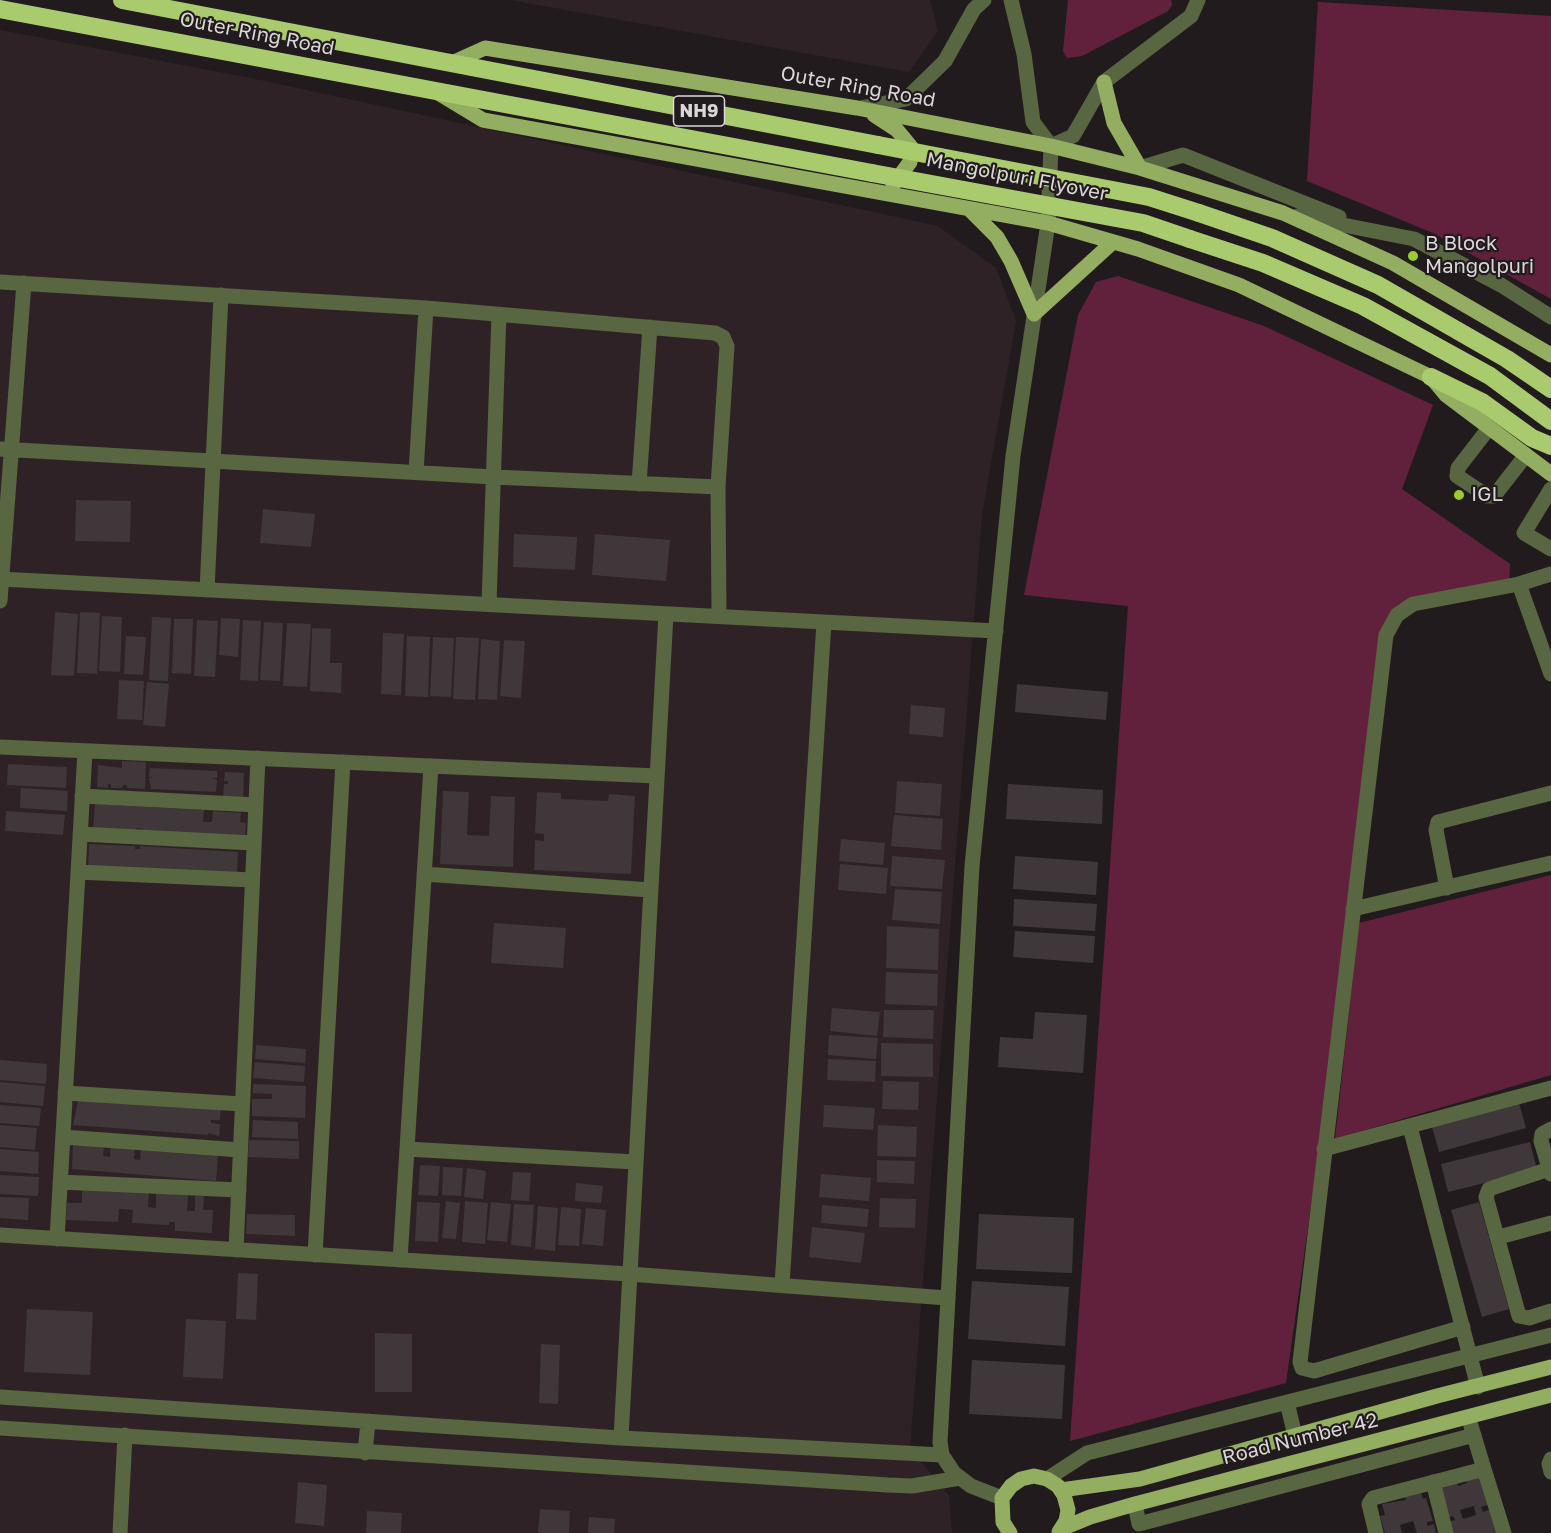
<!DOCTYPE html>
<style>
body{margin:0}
canvas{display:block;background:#221b1e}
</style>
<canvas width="1551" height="1533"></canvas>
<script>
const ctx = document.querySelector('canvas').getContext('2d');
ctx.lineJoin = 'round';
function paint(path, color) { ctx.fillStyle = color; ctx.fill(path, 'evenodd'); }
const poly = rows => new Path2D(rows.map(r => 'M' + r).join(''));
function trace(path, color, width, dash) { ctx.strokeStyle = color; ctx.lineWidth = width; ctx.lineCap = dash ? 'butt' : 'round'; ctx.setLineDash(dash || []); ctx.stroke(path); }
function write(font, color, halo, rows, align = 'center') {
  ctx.font = font + ' "Golos Text",sans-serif'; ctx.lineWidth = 4.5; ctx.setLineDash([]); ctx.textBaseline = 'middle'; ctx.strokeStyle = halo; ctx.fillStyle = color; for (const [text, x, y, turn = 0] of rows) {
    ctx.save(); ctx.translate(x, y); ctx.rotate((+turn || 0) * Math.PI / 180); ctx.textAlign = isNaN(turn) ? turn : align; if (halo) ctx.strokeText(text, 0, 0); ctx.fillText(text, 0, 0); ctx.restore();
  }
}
paint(poly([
 [511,0,930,0,938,31,909,72],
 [0,30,255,79,938,226,996,268,1016,321,982,514,910,1448,949,1496,952,1533,0,1533]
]), '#2f2227');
paint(poly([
 [1068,0,1171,0,1172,5,1168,11,1082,56,1067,58,1063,51],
 [1318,2,1551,16,1551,299,1433,233,1307,181],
 [1118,276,1264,326,1433,405,1402,489,1510,564,1509,585,1395,611,1286,1383,1070,1441,1128,606,1024,595,1078,315,1096,282],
 [1551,875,1551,1075,1335,1139,1359,923]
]), '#61213c');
paint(poly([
 [76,500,131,501,130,542,75,541],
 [263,509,315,514,311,547,260,543],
 [514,534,577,537,575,570,513,567],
 [595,534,670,540,666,581,592,575],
 [55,612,78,614,74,676,51,675],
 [80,612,100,613,97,674,77,673],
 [102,616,122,617,120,672,99,671],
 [152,617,171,618,168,681,149,680],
 [221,618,240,619,238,657,219,655],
 [174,619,193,619,191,674,172,673],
 [197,620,218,621,215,677,194,676],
 [243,620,261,621,258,681,240,680],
 [264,622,283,623,280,681,260,680],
 [287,623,311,624,307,687,283,686],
 [312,628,331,629,330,663,342,663,341,693,310,691],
 [383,633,404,634,401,695,381,694],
 [126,636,146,637,143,675,124,674],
 [407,636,430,637,428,697,405,696],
 [433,637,454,638,451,697,430,696],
 [456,637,479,638,475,700,453,699],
 [481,639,500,641,497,700,478,699],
 [504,640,525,641,521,698,500,696],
 [119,680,144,681,142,720,117,719],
 [147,682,169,684,165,727,143,725],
 [1017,684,1108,692,1106,720,1015,712],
 [911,705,945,708,943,737,909,734],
 [122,761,146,762,145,789,127,788,127,785,123,785,122,788,111,788,111,784,108,784,108,788,97,787,98,765,122,768],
 [8,764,67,767,66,788,7,785],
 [150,768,217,771,217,778,212,778,217,780,216,792,151,789,149,778,154,777,149,777],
 [225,772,244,773,243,800,223,799,224,784,228,784,228,781,224,781],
 [897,781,942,784,940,816,895,813],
 [1008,784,1103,790,1102,824,1006,819],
 [21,788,68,791,67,811,20,808],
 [443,791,469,792,467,835,489,836,491,796,515,797,513,867,440,864],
 [537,792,561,793,561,799,608,801,609,794,635,796,631,874,534,870,535,840,544,841,544,834,535,833],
 [95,804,204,810,203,822,212,822,213,811,241,813,240,822,246,823,245,838,143,833,143,829,136,828,136,833,93,830],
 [6,811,65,815,63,835,5,831],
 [894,815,943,819,941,850,891,846],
 [841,839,885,843,883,865,839,861],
 [89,844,135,846,135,849,140,849,140,846,238,852,237,876,88,870],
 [892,856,945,860,942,889,890,886],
 [1015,856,1098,862,1096,895,1013,889],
 [840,864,888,868,886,894,838,890],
 [895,889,942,892,940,924,892,920],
 [1014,899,1097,904,1095,931,1013,926],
 [494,923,566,928,563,968,491,963],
 [887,926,939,929,938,970,886,968],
 [1015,931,1095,936,1093,963,1013,957],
 [886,972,938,974,937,1006,885,1004],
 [832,1008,880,1012,877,1036,830,1031],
 [884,1010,934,1010,933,1039,883,1037],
 [1035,1012,1087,1015,1083,1073,998,1067,1000,1037,1033,1039],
 [829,1035,878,1038,876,1059,828,1055],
 [881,1043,933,1044,933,1077,881,1076],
 [256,1045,306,1049,305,1063,255,1059],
 [828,1059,876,1061,875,1082,827,1080],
 [0,1060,47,1064,46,1084,0,1080],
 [255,1062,305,1066,304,1082,253,1078],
 [883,1081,919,1082,918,1110,882,1109],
 [0,1082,45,1086,43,1106,0,1102],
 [253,1084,306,1086,305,1118,252,1116,252,1099,272,1099,272,1094,253,1093],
 [79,1097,221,1107,220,1120,211,1120,211,1123,220,1124,219,1136,208,1133,208,1135,73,1125],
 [1519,1103,1526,1128,1439,1152,1432,1127],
 [0,1105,41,1108,39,1126,0,1123],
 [824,1105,875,1108,873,1130,823,1127],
 [253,1120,298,1122,298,1139,252,1137],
 [0,1125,37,1128,35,1150,0,1147],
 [878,1125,917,1127,916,1157,877,1156],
 [249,1140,299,1141,299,1159,248,1157],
 [73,1142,104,1145,103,1156,110,1157,111,1145,135,1147,134,1159,140,1160,141,1148,218,1155,216,1181,72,1169],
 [1530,1142,1537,1170,1448,1192,1441,1164],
 [0,1149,39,1152,38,1174,0,1171],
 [877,1160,915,1161,914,1184,877,1182],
 [420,1165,440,1166,438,1196,418,1195],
 [443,1167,463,1168,461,1196,442,1195],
 [467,1168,486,1171,483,1199,464,1197],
 [513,1172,531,1173,529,1201,511,1200],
 [821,1174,871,1178,869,1201,819,1197],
 [0,1175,39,1177,38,1196,0,1194],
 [576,1183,603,1186,601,1203,575,1201],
 [82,1190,149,1193,148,1207,156,1208,156,1193,188,1195,187,1211,195,1211,195,1196,204,1196,203,1210,213,1210,212,1233,175,1231,175,1222,169,1222,169,1225,132,1223,133,1210,119,1209,118,1222,66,1220,67,1203,82,1203],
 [0,1197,29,1198,28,1220,0,1218],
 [880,1198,916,1199,915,1228,879,1227],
 [446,1201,460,1203,456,1239,442,1238],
 [465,1201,488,1203,485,1244,462,1242],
 [417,1202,440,1203,438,1242,415,1241],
 [491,1202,511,1204,507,1242,487,1240],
 [1479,1202,1509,1309,1482,1317,1451,1210],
 [514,1204,534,1205,531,1247,511,1245],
 [822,1205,869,1209,867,1227,821,1223],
 [538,1206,558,1208,555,1251,535,1249],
 [561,1207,581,1209,579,1246,558,1245],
 [586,1208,606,1210,603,1246,582,1244],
 [247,1214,295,1215,295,1236,246,1234],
 [979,1214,1074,1218,1072,1273,976,1269],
 [812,1227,865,1233,861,1263,809,1257],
 [238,1273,258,1274,256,1320,236,1319],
 [972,1281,1069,1287,1065,1346,968,1339],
 [27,1309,93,1312,90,1375,24,1372],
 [186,1319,226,1321,223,1379,183,1377],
 [375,1333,412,1334,412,1392,375,1392],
 [541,1344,560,1345,558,1404,539,1403],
 [972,1360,1065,1365,1062,1419,969,1414],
 [1482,1475,1491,1504,1481,1507,1483,1512,1491,1509,1497,1533,1450,1533,1446,1522,1455,1520,1453,1516,1445,1518,1437,1488,1456,1482,1458,1486,1467,1483,1466,1479],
 [1474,1506,1476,1515,1463,1519,1460,1510],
 [298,1482,327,1485,324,1526,295,1523],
 [1421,1493,1423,1499,1426,1498,1433,1521,1427,1522,1427,1526,1434,1524,1436,1533,1417,1533,1413,1521,1400,1525,1402,1533,1385,1533,1380,1516,1385,1515,1382,1504,1406,1500,1405,1497],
 [540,1509,570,1511,569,1533,538,1533],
 [367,1511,402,1513,401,1533,366,1533],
 [589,1517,615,1519,614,1533,588,1533]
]), '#3f3739');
trace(poly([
 [1011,0,1024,54,1033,122,1051,146],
 [860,108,906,99,945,61,974,9,984,0],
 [1051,146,1073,136,1104,82,1191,16,1198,0],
 [1140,168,1183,155,1339,217],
 [1298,216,1414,239,1501,285,1551,317],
 [0,282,426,308,715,333,723,337,727,346,718,487],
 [1489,428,1458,468,1457,476,1487,496,1494,496,1526,455],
 [0,449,494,477,718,487,719,616],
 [416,472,426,308],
 [639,484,650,327],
 [1551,489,1524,533,1551,549],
 [0,579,996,631],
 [1519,584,1551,674],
 [207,590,221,295],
 [0,601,24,283],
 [489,604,499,314],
 [0,747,657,776],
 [82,796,256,805],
 [80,834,254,843],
 [78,872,252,880],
 [424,874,650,890],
 [1447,888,1436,830,1438,822,1551,793],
 [1353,909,1551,863],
 [65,1093,242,1104],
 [1410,1127,1478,1387],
 [1551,1129,1542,1134,1541,1141,1551,1174],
 [63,1137,240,1150],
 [407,1149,635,1162],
 [1324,1149,1551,1088],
 [1549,1169,1489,1189,1486,1197,1519,1316,1529,1318,1551,1311],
 [60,1182,239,1190],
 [0,1235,629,1274,947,1298],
 [1499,1237,1551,1223],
 [57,1239,85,751],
 [236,1250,258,758],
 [315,1255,343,762],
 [400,1260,431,766],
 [782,1285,824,622],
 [1463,1327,1314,1371,1302,1368,1300,1362,1386,635,1397,615,1413,604,1519,584,1551,574],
 [0,1397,621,1438,942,1455],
 [1287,1402,1295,1436],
 [1471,1426,1484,1469],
 [0,1428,888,1485,912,1486,960,1478],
 [621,1438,666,614],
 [365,1453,368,1421],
 [1551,1459,1549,1464,1551,1472],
 [1047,1479,1087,1453,1551,1335],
 [1433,1482,1446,1533],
 [1002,1498,971,1486,954,1473,942,1455,940,1442,972,866,1013,456,1048,223,1051,146],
 [1135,1504,1139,1524,1474,1435],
 [120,1533,125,1435],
 [1376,1533,1369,1504,1373,1498,1484,1469,1504,1533]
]), '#586641', 15);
trace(poly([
 [454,62,485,48,857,108,1051,146,1140,168,1283,213,1393,263,1551,355],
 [1104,82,1114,123,1140,168],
 [440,94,483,120,1048,223,1138,249,1239,285,1431,377,1446,395,1551,474],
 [874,115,897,130,911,147,910,162,893,185],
 [969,209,997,237,1011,261,1034,314,1113,242],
 [1061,1490,1140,1479,1437,1396,1551,1367],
 [1061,1529,1090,1517,1135,1504,1551,1395],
 [1010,1533,1003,1522,1002,1498,1011,1486,1021,1479,1034,1476,1047,1479,1058,1486,1064,1495,1068,1510,1066,1521,1059,1532]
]), '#93ae61', 15);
trace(poly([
 [122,0,878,145],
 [0,9,872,173],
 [1199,213,1272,238,1378,285,1507,359,1551,389],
 [1190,239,1263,263,1363,306,1490,376,1551,421],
 [1431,377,1482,402,1532,438,1551,446]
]), '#aacb6d', 18);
trace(poly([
 [878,145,1149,197,1199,213],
 [872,173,1143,223,1190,239]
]), '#aacb6d', 18);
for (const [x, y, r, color] of [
 [1413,256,6,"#9dca30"],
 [1459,495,6,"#9dca30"]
]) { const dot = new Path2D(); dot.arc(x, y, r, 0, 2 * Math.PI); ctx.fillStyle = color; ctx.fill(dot); trace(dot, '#221b1e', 2); }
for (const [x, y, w] of [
 [699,111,51]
]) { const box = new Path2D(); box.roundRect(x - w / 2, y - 15, w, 30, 4.5); ctx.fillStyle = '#221b1e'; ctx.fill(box); trace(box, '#dbd6d8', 1.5); }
write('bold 18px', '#dbd6d8', null, [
 ["NH9",699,111]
]);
write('20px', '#dbd6d8', '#221b1e', [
 ["Outer Ring Road",257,34,11],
 ["Outer Ring Road",858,87,10],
 ["Mangolpuri Flyover",1017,177,11],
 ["Road Number 42",1300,1439,-14]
]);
write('20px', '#dbd6d8', '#221b1e', [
 ["B Block",1425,244],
 ["Mangolpuri",1425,267],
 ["IGL",1471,495]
], 'left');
</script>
